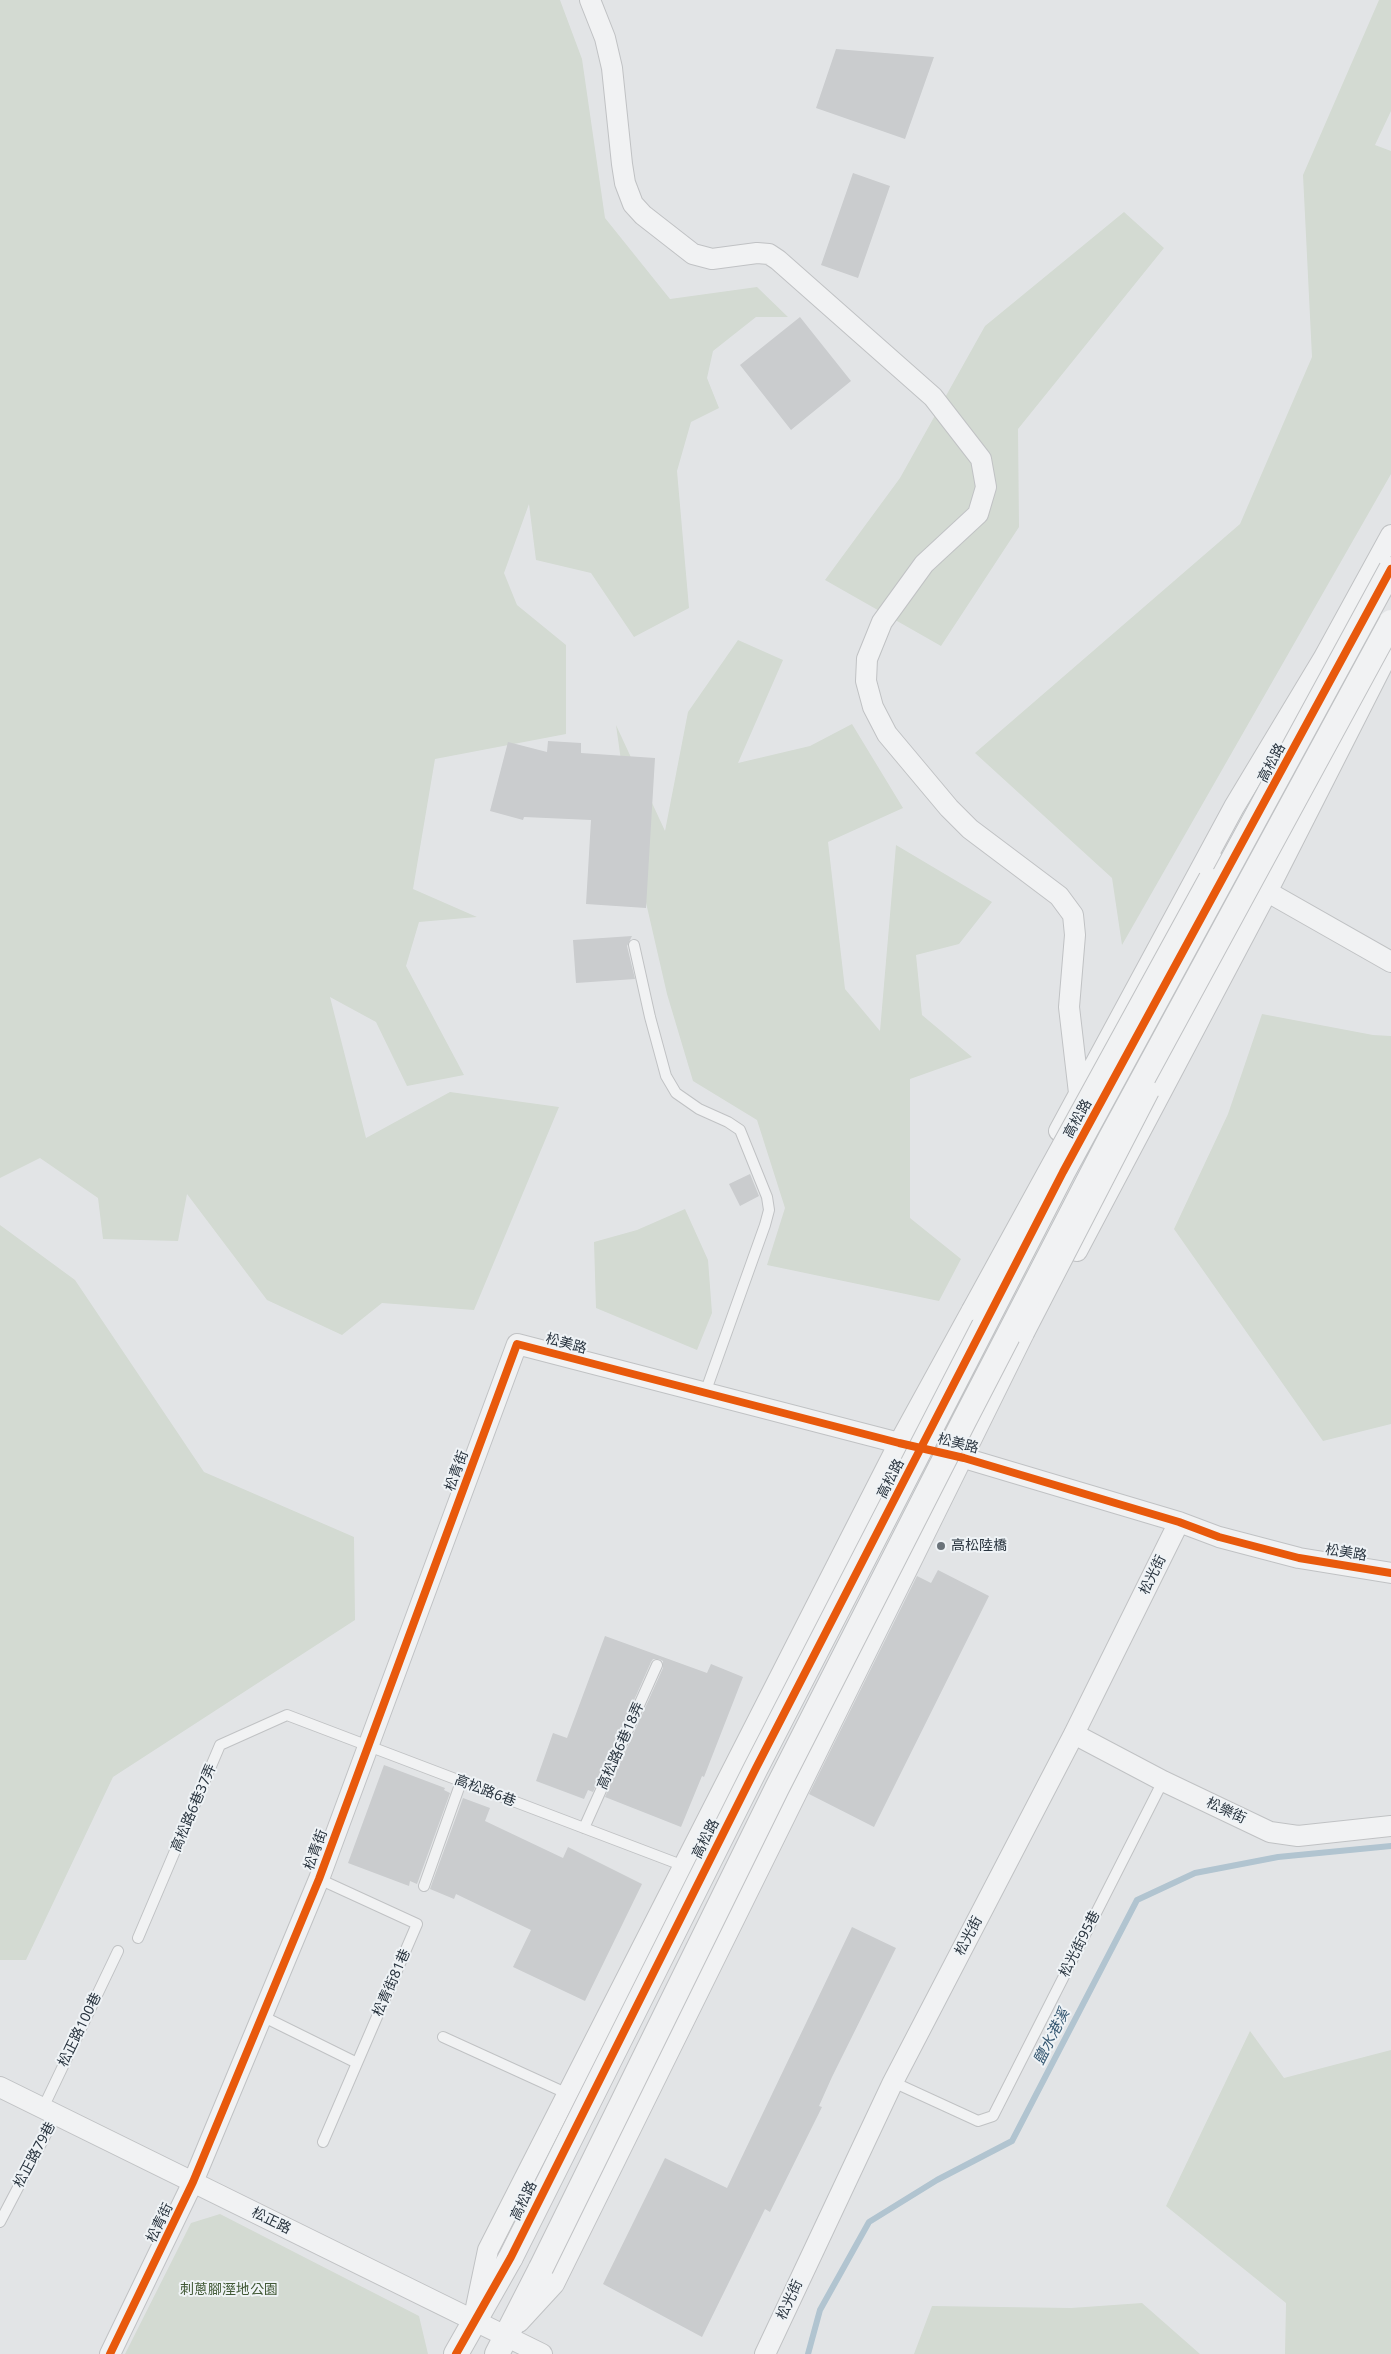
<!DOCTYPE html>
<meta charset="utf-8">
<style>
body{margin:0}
canvas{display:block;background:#e2e4e6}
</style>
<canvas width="1391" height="2354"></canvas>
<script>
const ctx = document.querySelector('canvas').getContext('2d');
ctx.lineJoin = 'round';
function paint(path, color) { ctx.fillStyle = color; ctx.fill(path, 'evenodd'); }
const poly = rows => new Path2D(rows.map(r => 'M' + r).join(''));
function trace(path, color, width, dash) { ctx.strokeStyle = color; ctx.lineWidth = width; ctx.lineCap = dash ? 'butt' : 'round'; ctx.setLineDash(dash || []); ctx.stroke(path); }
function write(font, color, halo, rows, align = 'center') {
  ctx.font = font + ' "Noto Sans","Noto Sans TC",sans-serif'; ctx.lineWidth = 4; ctx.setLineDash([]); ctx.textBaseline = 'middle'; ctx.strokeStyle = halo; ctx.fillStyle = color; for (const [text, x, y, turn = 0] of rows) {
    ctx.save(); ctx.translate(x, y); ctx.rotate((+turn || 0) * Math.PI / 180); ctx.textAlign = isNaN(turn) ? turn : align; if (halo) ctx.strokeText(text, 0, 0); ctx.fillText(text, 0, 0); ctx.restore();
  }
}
paint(poly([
 [0,0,560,0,582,59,605,218,670,299,757,287,788,317,756,317,713,351,707,378,719,408,691,422,677,471,689,608,634,637,591,573,536,560,529,504,504,573,517,605,566,645,566,734,435,759,413,889,477,917,419,922,406,966,464,1075,407,1086,376,1022,330,997,366,1138,450,1092,559,1107,474,1310,382,1303,342,1335,267,1300,187,1194,178,1241,103,1239,98,1198,40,1158,0,1178],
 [1379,0,1391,0,1391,111,1375,145,1391,151,1391,474,1122,945,1112,878,975,753,1240,524,1312,357,1303,175],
 [1124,212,1164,248,1018,429,1019,527,941,646,825,580,900,478,985,326],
 [738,640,783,660,738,763,810,746,852,724,903,808,828,842,845,989,880,1031,896,845,992,902,959,944,916,955,922,1015,972,1057,910,1079,910,1218,961,1259,939,1301,767,1265,785,1208,757,1120,693,1081,667,994,633,846,616,725,665,831,688,712],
 [1262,1014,1373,1035,1391,1036,1391,1424,1323,1441,1174,1229,1228,1114],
 [685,1209,708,1260,712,1313,697,1350,596,1308,594,1242,637,1230],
 [0,1225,75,1280,204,1472,354,1537,355,1620,113,1777,26,1960,0,1960],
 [1250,2031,1284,2078,1391,2050,1391,2354,1285,2354,1286,2303,1166,2206],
 [220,2214,419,2316,428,2354,125,2354,191,2223],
 [1142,2303,1200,2354,914,2354,932,2306,1071,2308]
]), '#d3dad2');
trace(poly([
 [808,2354,820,2310,869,2222,937,2180,1012,2141,1137,1900,1195,1873,1278,1857,1391,1846]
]), '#b1c4d0', 6);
paint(poly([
 [836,49,934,57,905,139,816,108],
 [853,173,890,186,858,278,821,265],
 [800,317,851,381,791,430,740,365],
 [548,741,581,743,581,753,655,758,646,908,586,904,591,820,524,817,523,820,490,811,508,742,547,752],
 [632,936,627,946,635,979,576,983,573,940],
 [750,1174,759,1196,740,1206,729,1184],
 [938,1570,989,1596,874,1827,809,1794,917,1576,931,1583],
 [605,1636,707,1673,711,1664,743,1677,704,1777,702,1776,681,1827,605,1797,663,1668,663,1661,659,1659,653,1659,651,1662,593,1792,588,1790,584,1799,536,1781,553,1733,567,1738],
 [384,1765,445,1788,444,1790,450,1793,417,1884,410,1881,409,1886,348,1863],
 [463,1798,490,1808,485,1821,563,1858,568,1847,642,1884,585,2001,513,1967,531,1930,456,1894,454,1899,430,1889],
 [852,1927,896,1948,832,2077,819,2106,822,2107,770,2212,765,2209,702,2337,603,2284,665,2158,727,2188]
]), '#caccce');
const service = poly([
 [634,945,650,1017,666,1076,676,1093,699,1109,728,1122,740,1130,767,1197,769,1210,765,1225,705,1393],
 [584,1828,657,1665],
 [319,1879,417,1924,323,2142],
 [424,1886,461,1782],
 [138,1938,220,1745,287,1715,684,1866],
 [262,2016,357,2063],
 [443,2037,568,2094],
 [893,2082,978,2121,993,2116,1163,1781],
 [43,2108,118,1951],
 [0,2222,56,2115]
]);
const minor = poly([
 [590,0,605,38,612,68,622,164,625,183,633,204,643,215,693,254,712,259,757,253,769,254,778,260,933,397,981,459,986,487,978,514,924,564,882,622,867,659,866,681,873,707,887,734,949,808,970,829,1059,896,1073,915,1075,935,1069,1007,1079,1093],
 [1215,862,1391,962],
 [1059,1131,1234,807,1323,659,1391,535],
 [1077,1251,1267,892,1391,648],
 [1074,1734,1163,1781,1270,1832,1298,1836,1391,1826],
 [0,2087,542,2354],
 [475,2312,488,2250,899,1443,972,1310],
 [519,2322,554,2284,1024,1333],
 [110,2354,193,2182,319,1879,517,1344,899,1443,964,1458,1179,1522,1219,1537,1299,1558,1391,1573],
 [765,2354,893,2082,1074,1734,1179,1522]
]);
const tertiary = poly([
 [456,2354,511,2257],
 [497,2354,541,2268]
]);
trace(service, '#c0c2c4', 12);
trace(minor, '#c0c2c4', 22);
trace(tertiary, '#c0c2c4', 26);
trace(service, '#f1f2f3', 10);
trace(minor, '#f1f2f3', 20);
trace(tertiary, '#f1f2f3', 24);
const minorBridge = poly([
 [972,1310,1209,878],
 [1024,1333,1149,1091]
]);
const tertiaryBridge = poly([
 [511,2257,756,1768,1063,1172,1391,569],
 [541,2268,777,1788,964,1421,1110,1139,1391,622]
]);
trace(minorBridge, '#c0c2c4', 22, []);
trace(tertiaryBridge, '#c0c2c4', 26, []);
trace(minorBridge, '#f1f2f3', 20);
trace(tertiaryBridge, '#f1f2f3', 24);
trace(poly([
 [110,2354,193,2182,319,1879,517,1344,899,1443,964,1458,1179,1522,1219,1537,1299,1558,1391,1573],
 [456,2354,511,2257,756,1768,1063,1172,1391,569]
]), '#e8590c', 8);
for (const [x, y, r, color] of [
 [941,1546,5,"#6a7279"]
]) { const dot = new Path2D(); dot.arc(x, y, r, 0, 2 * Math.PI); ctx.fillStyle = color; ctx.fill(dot); trace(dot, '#eff3f6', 2); }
write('14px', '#29343f', '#eff3f6', [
 ["高松路",1272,763,-62],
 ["高松路",1078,1119,-61],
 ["松美路",566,1344,15],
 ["松美路",958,1444,14],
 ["松青街",457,1471,-70],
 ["高松路",891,1479,-63],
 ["松美路",1346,1553,9],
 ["松光街",1153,1575,-64],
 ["高松路6巷18弄",621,1746,-66],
 ["高松路6巷",485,1791,21],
 ["高松路6巷37弄",194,1808,-67],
 ["松樂街",1226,1811,25],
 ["高松路",706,1839,-63],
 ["松青街",316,1850,-70],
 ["松光街",969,1936,-62],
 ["松光街95巷",1080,1944,-63],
 ["松青街81巷",392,1983,-66],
 ["松正路100巷",80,2030,-64],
 ["松正路79巷",35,2155,-62],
 ["高松路",524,2201,-64],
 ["松正路",271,2221,26],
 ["松青街",160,2223,-64],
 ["松光街",790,2300,-65]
]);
write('14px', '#29343f', '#eff3f6', [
 ["高松陸橋",951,1546]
], 'left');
write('14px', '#425a37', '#eff3f6', [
 ["刺蔥腳溼地公園",229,2290]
]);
write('italic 15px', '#355771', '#eff3f6', [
 ["鹽水港溪",1052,2037,-63]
]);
</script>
